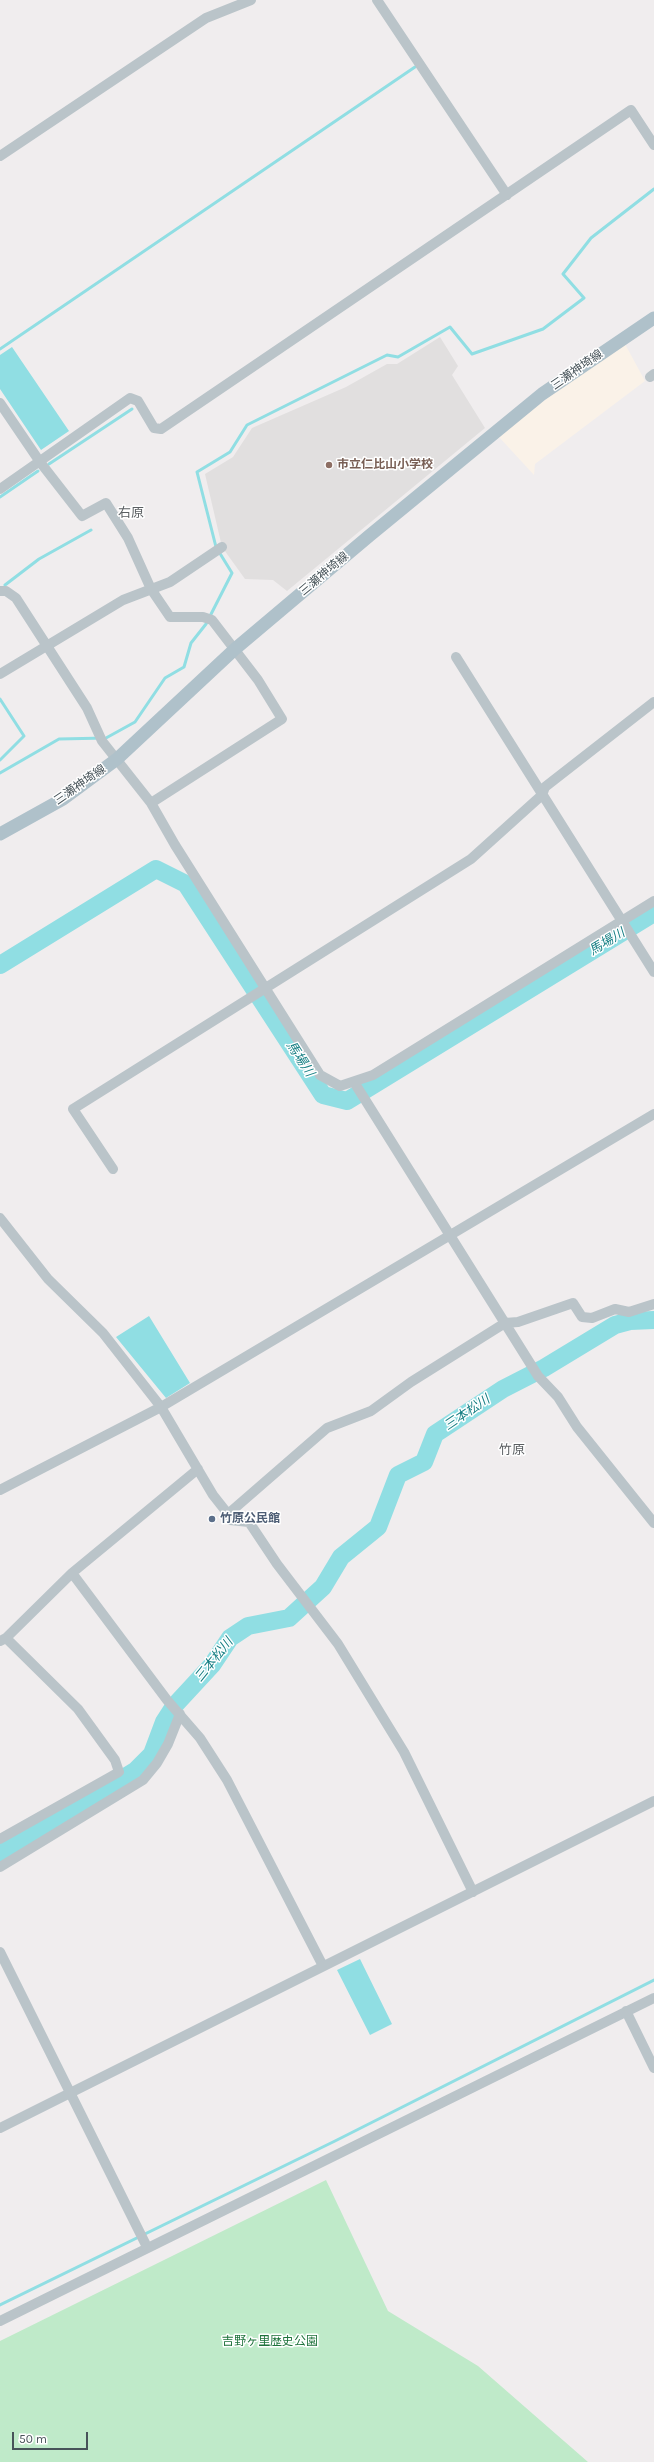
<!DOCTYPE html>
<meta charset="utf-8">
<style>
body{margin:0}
#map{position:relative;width:654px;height:2462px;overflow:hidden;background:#f0edee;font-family:Karla,sans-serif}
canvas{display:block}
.scale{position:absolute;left:12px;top:2432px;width:76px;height:18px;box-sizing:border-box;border:2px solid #475359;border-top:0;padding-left:5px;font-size:12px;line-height:14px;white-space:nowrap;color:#475359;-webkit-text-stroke:3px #fff;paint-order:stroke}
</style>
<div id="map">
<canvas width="654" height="2462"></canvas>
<div class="scale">50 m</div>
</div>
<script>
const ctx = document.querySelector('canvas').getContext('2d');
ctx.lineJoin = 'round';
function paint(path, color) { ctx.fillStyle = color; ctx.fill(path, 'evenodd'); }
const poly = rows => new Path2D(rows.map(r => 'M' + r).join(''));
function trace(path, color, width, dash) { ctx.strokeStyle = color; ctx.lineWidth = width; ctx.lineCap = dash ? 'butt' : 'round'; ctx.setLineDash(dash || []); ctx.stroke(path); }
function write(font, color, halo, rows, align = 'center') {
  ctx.font = font + ' Karla,"Noto Sans JP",sans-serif'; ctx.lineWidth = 3; ctx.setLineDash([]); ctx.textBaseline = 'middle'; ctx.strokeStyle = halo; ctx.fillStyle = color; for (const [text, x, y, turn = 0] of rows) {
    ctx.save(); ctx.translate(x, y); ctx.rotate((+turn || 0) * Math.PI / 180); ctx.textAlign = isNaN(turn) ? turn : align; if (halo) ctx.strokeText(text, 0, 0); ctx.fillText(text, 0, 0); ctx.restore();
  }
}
paint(poly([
 [625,344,645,381,535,464,534,475,499,437,546,399]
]), '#faf2e8');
paint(poly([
 [440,337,458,366,452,375,485,428,287,591,273,580,245,579,222,547,205,474,233,457,252,428,346,387,387,364,397,364]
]), '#e1dfdf');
paint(poly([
 [326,2180,388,2311,478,2366,588,2462,0,2462,0,2341]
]), '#bfeac9');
paint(poly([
 [12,347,69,431,41,450,0,389,0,355],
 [149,1316,190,1383,166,1398,116,1337],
 [360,1959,392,2024,370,2035,337,1970]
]), '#90dee3');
trace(poly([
 [0,349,415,67],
 [49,464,132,409],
 [0,497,38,471],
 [5,585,39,559,91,530],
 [0,699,24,736,0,760],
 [0,773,59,739,106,738,135,722,165,678,184,667,191,643,206,624,232,573,216,547,197,472,230,452,247,425,387,355,398,357,450,327,472,354,543,329,584,298,563,274,591,238,654,189],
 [0,2305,335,2141,654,1980]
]), '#90dee3', 3);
trace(poly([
 [0,965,156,869,186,884,323,1095,347,1101,654,913],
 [0,1853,135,1771,152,1754,164,1722,175,1705,212,1665,230,1638,248,1626,289,1618,323,1587,341,1557,378,1527,398,1475,424,1462,435,1434,503,1389,544,1368,615,1325,630,1321,654,1320]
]), '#90dee3', 18);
trace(poly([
 [377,0,507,195],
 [0,156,206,18,251,0],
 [650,377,654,374],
 [0,403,40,462,82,516,106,503,128,538,151,589,170,617,203,617,212,620,258,680,282,719,151,803],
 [0,489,130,398,138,401,154,428,161,429,631,110,654,145],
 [0,591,6,591,16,598,87,708,102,741,151,803,175,845,320,1075,340,1086,373,1075,654,901],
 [456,657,654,972],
 [0,674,123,600,170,582,222,547],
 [354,1082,538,1376,558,1397,577,1427,654,1523],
 [113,1169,73,1109,471,859,542,795,545,787,654,702],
 [0,1218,48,1279,103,1333,161,1407,213,1495,228,1514,230,1520,249,1522,277,1564,338,1644,404,1752,473,1892],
 [0,1490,161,1407,654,1114],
 [228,1514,327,1428,371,1411,411,1382,505,1323,518,1322,573,1303,582,1317,592,1318,615,1309,629,1312,654,1304],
 [72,1573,167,1700,200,1738,227,1780,323,1966],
 [0,1641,6,1638,72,1573,198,1469],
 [0,1839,119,1772,115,1760,78,1709,6,1638],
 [0,1867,143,1780,157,1763,168,1744,180,1714],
 [0,1952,147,2247],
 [626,2011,654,2068],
 [0,2128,654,1801],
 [0,2321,654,1998]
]), '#bac4c9', 10);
trace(poly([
 [0,834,63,799,117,759,235,649,369,536,542,394,654,318]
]), '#afc1ca', 13);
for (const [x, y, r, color] of [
 [329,465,4,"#8d6e63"],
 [212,1519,4,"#5c6f8a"]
]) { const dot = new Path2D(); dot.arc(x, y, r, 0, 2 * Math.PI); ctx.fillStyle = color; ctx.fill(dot); trace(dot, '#fff', 1.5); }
write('12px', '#475359', '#fff', [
 ["三瀬神埼線",577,370,-35],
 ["三瀬神埼線",324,574,-40],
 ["三瀬神埼線",80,785,-35]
]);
write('bold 12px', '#785e54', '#fff', [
 ["市立仁比山小学校",337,465]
], 'left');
write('bold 12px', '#4e5e75', '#fff', [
 ["竹原公民館",220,1519]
], 'left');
write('12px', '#1f733c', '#fff', [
 ["吉野ヶ里歴史公園",270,2342]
]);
write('13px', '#5b5f62', '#fff', [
 ["右原",131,513],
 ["竹原",512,1450]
]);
write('italic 13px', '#188085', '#fff', [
 ["馬場川",607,942,-31],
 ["馬場川",300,1059,57],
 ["三本松川",467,1413,-34],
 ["三本松川",214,1660,-51]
]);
</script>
